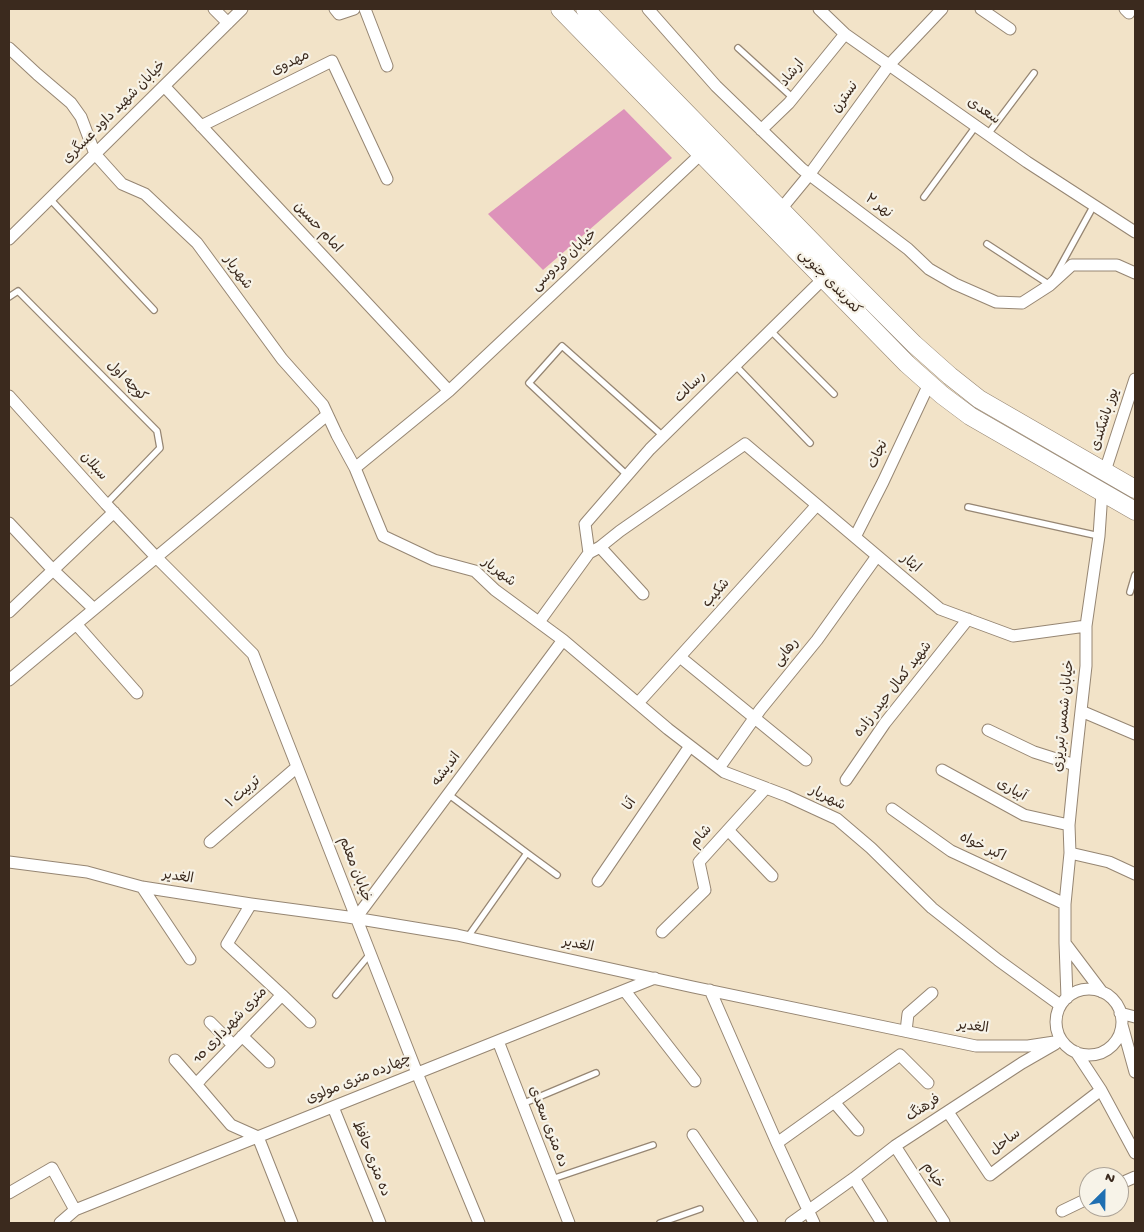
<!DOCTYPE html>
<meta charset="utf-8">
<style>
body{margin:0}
#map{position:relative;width:1144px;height:1232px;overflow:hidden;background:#f2e3c8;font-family:"Gochi Hand",sans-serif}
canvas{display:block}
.frame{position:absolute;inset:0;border:10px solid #3b2a1e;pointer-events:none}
.north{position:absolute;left:1079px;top:1167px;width:50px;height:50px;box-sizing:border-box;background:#f7f3e8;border:1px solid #aca397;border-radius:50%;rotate:23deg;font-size:14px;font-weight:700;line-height:20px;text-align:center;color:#3b2a1e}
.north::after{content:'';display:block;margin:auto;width:18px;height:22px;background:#1f6fb2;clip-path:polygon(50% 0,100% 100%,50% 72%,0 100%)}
</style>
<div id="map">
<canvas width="1144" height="1232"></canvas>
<div class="frame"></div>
<div class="north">N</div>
</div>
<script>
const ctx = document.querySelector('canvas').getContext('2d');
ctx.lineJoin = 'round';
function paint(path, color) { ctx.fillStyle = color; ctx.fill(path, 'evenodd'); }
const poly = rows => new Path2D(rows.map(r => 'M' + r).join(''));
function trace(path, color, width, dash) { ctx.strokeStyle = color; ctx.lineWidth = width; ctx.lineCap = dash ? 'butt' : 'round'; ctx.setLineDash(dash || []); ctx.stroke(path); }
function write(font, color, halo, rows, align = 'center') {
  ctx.font = font + ' "Gochi Hand","Playpen Sans Arabic",sans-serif'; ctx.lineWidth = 4.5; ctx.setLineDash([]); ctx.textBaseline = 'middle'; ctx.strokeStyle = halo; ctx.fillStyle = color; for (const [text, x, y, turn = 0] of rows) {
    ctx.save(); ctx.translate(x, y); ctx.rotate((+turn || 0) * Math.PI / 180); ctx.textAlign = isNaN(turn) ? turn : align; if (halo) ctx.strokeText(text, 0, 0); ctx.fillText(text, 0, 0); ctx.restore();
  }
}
paint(poly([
 [624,109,672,158,543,270,488,214]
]), '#dd93ba');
const service = poly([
 [738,48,793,98],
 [988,134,1034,73],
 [924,197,976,126],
 [50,199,154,310],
 [987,244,1050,285,1094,205],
 [9,297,18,291,157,431,160,448,106,504],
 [770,330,834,394],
 [735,365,810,443],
 [627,475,529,383,562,346,663,436],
 [968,507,1099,536],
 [1130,592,1135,575],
 [448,794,527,853,467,938],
 [527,853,557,875],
 [336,995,370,954],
 [522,1104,596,1073],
 [552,1179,653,1145],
 [660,1223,700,1209]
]);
const minor = poly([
 [214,9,228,23],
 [335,9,339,14,354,9],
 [365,9,387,66],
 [648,9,716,86,802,169,908,249,929,269,955,284,996,302,1022,303,1050,285,1072,265,1117,265,1135,273],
 [819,9,845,34,1027,162,1135,232],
 [981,9,1010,29],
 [1125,9,1129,13],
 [9,48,37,74,71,103,81,117,95,154,122,184,145,194,197,243,282,359,323,405,337,435,355,468,383,536,434,560,475,571,495,590,563,640,668,729,724,772,787,796,837,819,871,848,932,908,998,960,1060,1005],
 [164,86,449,391],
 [201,126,332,61,387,179],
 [761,130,789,103,845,34],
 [781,209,809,175,889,65,942,9],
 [9,239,242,9],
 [9,396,106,504,156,557,253,654,417,1073,479,1223],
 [355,468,449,391,702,153],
 [1105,471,1135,379],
 [9,523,53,570,94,609],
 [855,537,883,482,929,384],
 [600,547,620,531,745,444,940,609,1013,636,1086,626],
 [589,553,585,524,650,449,824,278],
 [9,612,114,512],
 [539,622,589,553,600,547,643,594],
 [76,624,137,693],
 [680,657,806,760],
 [9,680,327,415],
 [638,703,817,505],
 [1081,711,1135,734],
 [988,730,1034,752,1075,765],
 [719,768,760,710,817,640,877,556],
 [942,770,1024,815,1069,825],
 [846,780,885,723,968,619],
 [892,809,951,851,1065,904],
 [728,830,772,876],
 [210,842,297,767],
 [1070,853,1109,862,1135,874],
 [9,862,87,872,142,887,251,904,348,917,457,935,693,987,976,1046,1028,1046,1061,1041],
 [598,881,690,746],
 [142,887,190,959],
 [251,904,227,944,282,995,196,1084,231,1125,258,1137,292,1223],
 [356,918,563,640],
 [662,932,705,890,699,862,766,788],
 [1065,943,1102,992],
 '1056 1022a33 33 0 1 1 66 0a33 33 0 1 1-66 0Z',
 [710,990,777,1143,814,1223],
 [625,991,695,1081],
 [1067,998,1065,943,1065,904,1070,853,1069,825,1075,765,1086,666,1086,626,1099,536,1102,492],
 [276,1001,282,995,310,1022],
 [1120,1013,1135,1017],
 [210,1022,233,1045],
 [1122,1025,1135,1072],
 [906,1031,908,1014,932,993],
 [242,1036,269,1062],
 [498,1041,569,1223],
 [1076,1052,1101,1090,1135,1153],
 [175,1060,196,1084,201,1079],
 [834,1102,858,1130],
 [333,1107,380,1223],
 [948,1112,990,1175,1101,1090],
 [693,1135,752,1223],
 [777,1143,900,1055,928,1083],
 [895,1146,944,1222],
 [854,1178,882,1223],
 [1119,1184,1135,1177],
 [9,1193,52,1168,75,1210],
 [1062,1211,1089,1198],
 [60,1223,75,1210,655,978],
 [791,1223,854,1178,895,1146,1022,1063,1055,1044]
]);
const primary = poly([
 [560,9,907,364,942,395,970,416,1135,511],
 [585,9,833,263,914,344,950,376,979,399,1135,489]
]);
trace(service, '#968673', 8);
trace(minor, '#968673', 13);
trace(primary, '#968673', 19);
trace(service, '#fff', 5.5);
trace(minor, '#fff', 11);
trace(primary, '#fff', 18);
write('14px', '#3b2a1e', '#f7f3e8', [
 ["مهدوی",291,64,-26],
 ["ارشاد",793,74,-51],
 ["نسترن",846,98,-54],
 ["سعدی",983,112,35],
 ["خیابان شهید داود عسگری",115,113,-45],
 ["نهر ۲",878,207,37],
 ["امام حسین",317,228,47],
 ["خیابان فردوسی",565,261,-43],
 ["شهریار",237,273,54],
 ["کمربندی جنوبی",829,283,46],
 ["کوچه اول",126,382,45],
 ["رسالت",691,388,-45],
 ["یوز باشکندی",1106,420,-72],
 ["نجات",879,455,-65],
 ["سبلان",93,467,48],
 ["ایثار",910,564,40],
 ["شهریار",498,573,38],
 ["شکیب",717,594,-48],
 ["رهایی",787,653,-51],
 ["شهید کمال حیدر زاده",894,690,-52],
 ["خیابان شمس تبریزی",1065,716,-84],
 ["اندیشه",447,770,-53],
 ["آبیاری",1011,791,29],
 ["تربیت ۱",244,793,-41],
 ["شهریار",827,799,27],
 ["آنا",631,805,-56],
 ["شام",702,837,-48],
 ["اکبر خواه",982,848,26],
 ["خیابان معلم",354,870,69],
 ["الغدیر",178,878,9],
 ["الغدیر",578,946,12],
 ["10 متری شهرداری",231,1026,-46],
 ["الغدیر",973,1028,7],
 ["چهارده متری مولوی",359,1080,-22],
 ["فرهنگ",924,1109,-33],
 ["ده متری سعدی",547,1127,69],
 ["ساحل",1006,1143,-37],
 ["ده متری حافظ",370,1159,68],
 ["خیام",932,1176,57]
]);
</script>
